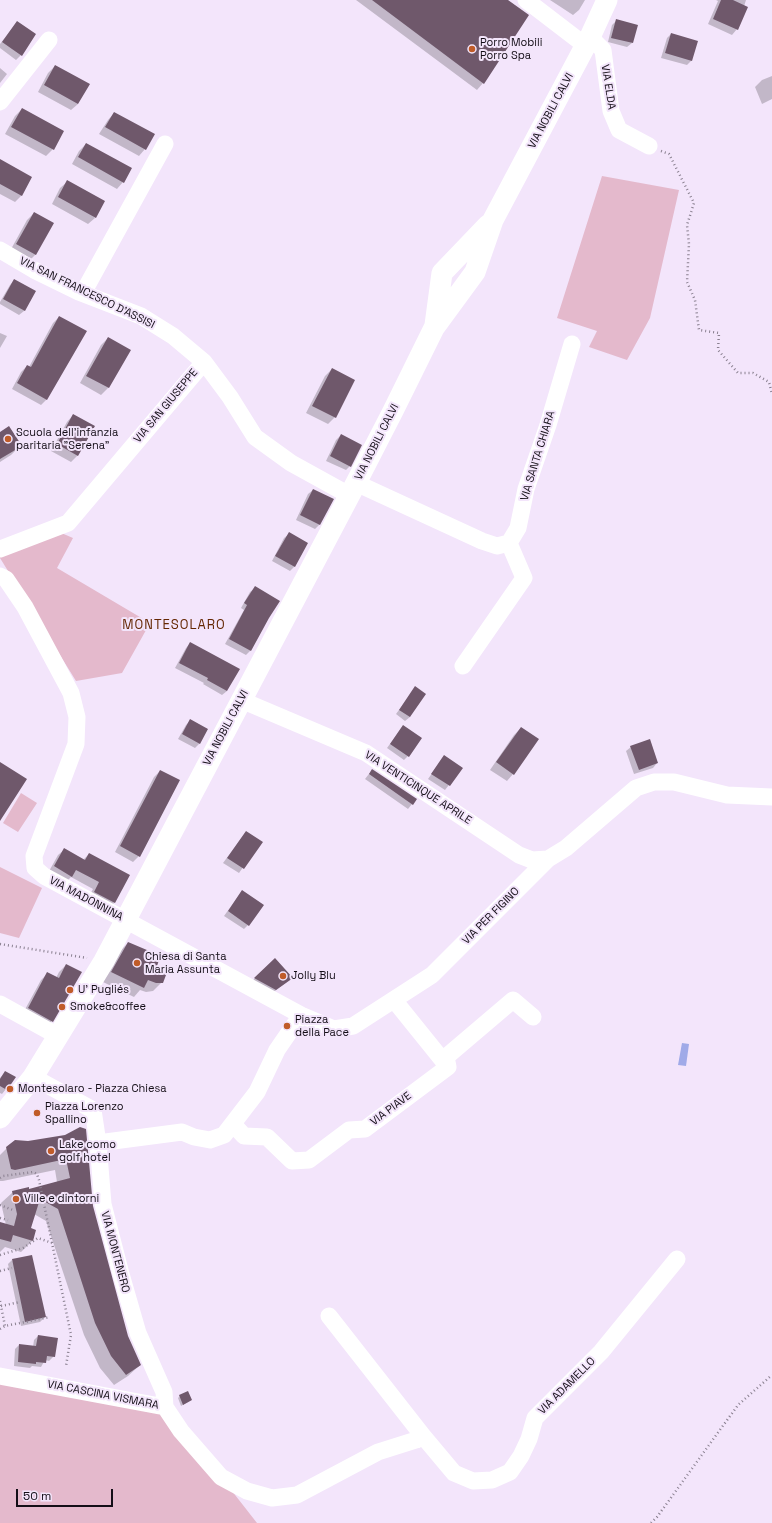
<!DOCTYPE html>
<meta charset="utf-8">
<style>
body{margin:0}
#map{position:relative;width:772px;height:1523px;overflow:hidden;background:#f3e5fb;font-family:"Space Grotesk",sans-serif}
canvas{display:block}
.scale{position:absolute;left:16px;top:1489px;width:97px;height:18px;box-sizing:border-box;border:2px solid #140e17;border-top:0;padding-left:5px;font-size:12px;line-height:14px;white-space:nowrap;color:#140e17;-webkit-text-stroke:3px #f3e5fb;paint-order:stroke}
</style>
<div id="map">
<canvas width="772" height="1523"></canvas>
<div class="scale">50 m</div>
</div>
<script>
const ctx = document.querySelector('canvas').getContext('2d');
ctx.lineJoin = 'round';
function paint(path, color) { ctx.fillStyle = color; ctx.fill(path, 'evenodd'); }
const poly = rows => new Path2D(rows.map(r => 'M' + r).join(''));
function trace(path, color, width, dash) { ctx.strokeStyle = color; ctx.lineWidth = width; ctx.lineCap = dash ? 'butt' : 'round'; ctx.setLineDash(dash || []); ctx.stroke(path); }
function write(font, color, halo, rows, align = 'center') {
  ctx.font = font + ' "Space Grotesk",sans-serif'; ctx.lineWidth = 4; ctx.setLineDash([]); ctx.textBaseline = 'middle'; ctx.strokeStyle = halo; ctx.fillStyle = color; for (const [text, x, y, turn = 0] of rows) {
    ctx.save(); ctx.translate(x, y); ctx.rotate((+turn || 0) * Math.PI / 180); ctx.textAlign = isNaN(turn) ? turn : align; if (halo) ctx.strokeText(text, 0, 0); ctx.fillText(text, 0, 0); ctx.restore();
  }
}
paint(poly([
 [602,176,679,190,650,318,627,360,589,347,597,331,557,318],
 [59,532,73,538,57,568,150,623,122,673,76,681,0,558,0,554],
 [21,793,37,803,18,832,3,823],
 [0,867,42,888,19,938,0,933],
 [0,1376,168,1412,221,1477,257,1523,0,1523]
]), '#e4b9cc');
paint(poly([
 [682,1043,689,1044,686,1066,678,1065]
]), '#a0aae8');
paint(poly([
 [356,0,507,0,483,83,477,90],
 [550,0,585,0,579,10,573,15],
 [716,0,746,0,737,29,732,35,708,24,718,1],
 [617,20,632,43,627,47,608,42,612,25],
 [17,22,21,55,16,60,0,48,0,44],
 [671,34,697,42,691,61,687,65,661,58,667,38],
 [55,66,78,104,71,110,38,92,48,73],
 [0,68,7,74,0,83],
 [772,76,772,99,762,104,755,87,762,80],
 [22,109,53,149,46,156,5,134,15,116],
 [114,113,145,149,139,156,99,134,108,120],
 [86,144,123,182,117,189,72,164,79,151],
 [0,161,31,178,21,196,15,202,0,194],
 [67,182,95,218,88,224,52,204,60,188],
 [34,213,36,254,29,261,10,251,27,220],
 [14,280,35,292,24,311,19,315,0,304,0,302,10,285],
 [59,317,47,399,41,405,12,389,21,372,27,366,29,367,53,323],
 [0,333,7,336,0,348],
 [108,338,129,350,108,388,101,395,80,383,101,345],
 [332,369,335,417,328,424,306,413,325,376],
 [73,415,78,455,71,462,51,451,67,422],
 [0,433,20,446,11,455,0,462],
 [341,435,350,466,346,470,326,461,336,440],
 [313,490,320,524,315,529,296,520,308,494],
 [289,534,307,543,294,567,290,571,272,561,284,538],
 [255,588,250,651,246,655,225,644,244,610,241,608,250,592],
 [190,643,227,691,222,695,203,684,204,683,175,668,186,648],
 [415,688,410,717,405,721,396,714],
 [190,721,207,729,199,744,195,748,178,739,186,725],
 [403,726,408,756,404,760,387,748],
 [521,728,513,774,507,781,490,770,514,735],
 [631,747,657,763,653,768,634,774,626,751],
 [444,756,462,768,445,790,428,779],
 [372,770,412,804,408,809,365,779],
 [160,771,139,856,133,862,115,852,154,777],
 [246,832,261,842,239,873,223,863],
 [65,849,83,860,89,854,114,903,108,909,88,898,93,889,71,877,65,883,48,873,58,855],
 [242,891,248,925,244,929,224,916],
 [128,943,151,957,156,966,162,982,153,991,146,992,140,990,134,997,103,982,119,952],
 [275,959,287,982,271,994,251,982],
 [66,965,52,1021,45,1028,22,1015,41,980,48,973,56,978,59,972],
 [5,1072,6,1089,2,1094,0,1093,0,1078],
 [65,1136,92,1207,127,1336,140,1365,128,1376,114,1385,100,1368,84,1335,46,1221,34,1214,29,1229,33,1240,21,1252,5,1247,0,1252,0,1223,6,1225,1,1203,13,1192,29,1190,57,1182,55,1170,3,1181,0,1181,0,1155,7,1148,28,1142],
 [12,1260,45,1317,40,1322,21,1326,8,1264],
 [38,1336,54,1356,49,1361,45,1360,41,1367,32,1366,30,1368,14,1366,15,1349,19,1345,33,1347,34,1340],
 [180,1396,191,1400,181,1406,178,1398]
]), '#0003');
paint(poly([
 [372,0,508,0,529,15,484,84],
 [721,0,733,0,748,7,738,30,713,19],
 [616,19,638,25,633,43,611,38],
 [17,21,36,34,22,56,2,42],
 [671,33,698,41,692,61,665,53],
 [55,65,90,84,78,104,44,85],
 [22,108,64,131,54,150,11,127],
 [114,112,155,134,146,150,105,127],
 [86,143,132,168,124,183,78,157],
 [0,159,32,177,22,196,0,184],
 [67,180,105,201,96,218,58,197],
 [34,212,54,223,36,255,16,244],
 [14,279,36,291,25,311,3,299],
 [59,316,87,331,47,400,17,383,27,365,31,367],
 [108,337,131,350,109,388,86,376],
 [332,368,355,380,336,418,312,406],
 [73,414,95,426,78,456,57,444],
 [9,426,22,446,0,459,0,432],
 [341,434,362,445,351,467,330,456],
 [313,489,334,499,320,525,300,515],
 [289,532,308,543,295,567,275,556],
 [255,586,280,601,269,618,251,651,229,639,247,605,244,603],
 [190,642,240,669,227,691,207,680,208,678,179,663],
 [415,686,426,694,410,717,399,710],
 [190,719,208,729,200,744,182,734],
 [403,725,422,738,409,757,390,744],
 [521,727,539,739,514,775,496,762],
 [650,739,658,763,639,770,630,746],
 [444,755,463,768,450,786,431,774],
 [0,762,27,779,0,821],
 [372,769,417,799,413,805,369,774],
 [160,770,180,780,140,857,120,846],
 [246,831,263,842,244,869,227,858],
 [64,848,85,860,89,853,130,875,115,903,94,892,99,882,76,870,72,877,54,866],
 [242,890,264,905,249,926,228,911],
 [128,942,154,953,152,957,159,960,157,966,163,969,166,975,163,983,156,983,148,980,144,988,111,972],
 [275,958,293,978,276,990,254,978],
 [66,964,82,972,53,1022,28,1008,47,972,59,978],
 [5,1071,16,1077,7,1090,0,1086,0,1079],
 [80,1127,86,1129,93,1206,128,1336,141,1365,126,1375,111,1356,95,1323,58,1209,40,1199,31,1228,36,1230,33,1241,13,1235,11,1242,0,1239,0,1222,14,1226,17,1214,12,1191,29,1187,29,1189,70,1178,66,1159,15,1170,11,1169,6,1147,15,1140,28,1141,65,1135],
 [32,1255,46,1317,25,1322,12,1259],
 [38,1335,58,1338,55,1357,47,1356,46,1363,36,1362,36,1364,18,1362,19,1344,36,1346],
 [188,1391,192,1400,183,1405,179,1395]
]), '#6f586b');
trace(poly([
 [661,151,669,154,694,203,687,225,689,244,687,282,695,300,699,330,719,333,718,350,738,373,753,373,769,382,772,394],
 [0,944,87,958],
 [0,1178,3,1176,33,1172,37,1174,39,1180,71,1335,66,1366],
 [0,1205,13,1210],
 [0,1218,8,1220],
 [0,1255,23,1248,38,1238,52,1243],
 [0,1271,12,1268],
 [0,1301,5,1326],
 [1,1306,20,1302],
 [0,1329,5,1326,50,1317],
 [651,1523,657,1517,738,1405,772,1375]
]), '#8a8090', 2.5, [1, 3]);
trace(poly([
 [526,0,586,46],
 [590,37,603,50,611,111,619,130,649,146],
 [0,102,49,40],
 [0,250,34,270,79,292,141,316,173,336,204,362,230,397,255,437,291,463,349,495],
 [83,293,165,144],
 [356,483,482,541,497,546,509,543],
 [509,543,518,528,526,489,548,425,572,344],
 [0,549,68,523,204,362],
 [0,576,6,579,25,607,71,693,77,717,76,744,34,856,35,868,44,876,301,1015,334,1029,353,1026,432,975,548,859,566,848,636,788,654,782,674,782,727,795,772,797],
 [463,666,524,578,509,543],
 [241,700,366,753,519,855,532,860,548,859],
 [394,1000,448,1067],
 [0,1004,58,1036],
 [33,1077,93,1110,98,1143,103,1204,121,1274,138,1333,164,1392,165,1407],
 [233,1124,244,1136,267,1137,292,1161,309,1160,349,1130,365,1129,448,1067,446,1057,513,1000,533,1017],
 [98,1143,182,1132,194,1137,210,1140,224,1135,257,1092,277,1050,301,1015],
 [329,1316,423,1436],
 [0,1376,165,1407,181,1431,221,1477,247,1491,272,1498,297,1495,378,1452,416,1440,423,1436,454,1473,473,1481,492,1480,510,1472,521,1456,529,1439,535,1418,601,1352,677,1259]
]), '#fff', 17);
trace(poly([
 [435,325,442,273,488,225],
 [0,1118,33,1077,104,961,356,483,393,411,434,328,475,272,493,220,590,37,607,0]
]), '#fff', 21);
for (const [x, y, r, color] of [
 [472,49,4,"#c05c29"],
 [8,439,4,"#c05c29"],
 [137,963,4,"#c05c29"],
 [283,976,4,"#c05c29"],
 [70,990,4,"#c05c29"],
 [62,1007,4,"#c05c29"],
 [287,1026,4,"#c05c29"],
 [10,1089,4,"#c05c29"],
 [37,1113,4,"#c05c29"],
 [51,1151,4,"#c05c29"],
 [16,1199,4,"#c05c29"]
]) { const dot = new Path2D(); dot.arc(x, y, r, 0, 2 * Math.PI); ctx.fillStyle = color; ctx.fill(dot); trace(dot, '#f3e5fb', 1.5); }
write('11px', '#140e17', '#f3e5fb', [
 ["Porro Mobili",480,43],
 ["Porro Spa",480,56],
 ["Scuola dell'infanzia",16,433],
 ["paritaria \"Serena\"",16,446],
 ["Chiesa di Santa",145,957],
 ["Maria Assunta",145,970],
 ["Jolly Blu",291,976],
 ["U' Pugliés",78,990],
 ["Smoke&coffee",70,1007],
 ["Piazza",295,1020],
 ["della Pace",295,1033],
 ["Montesolaro - Piazza Chiesa",18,1089],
 ["Piazza Lorenzo",45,1107],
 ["Spallino",45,1120],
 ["Lake como",59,1145],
 ["golf hotel",59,1158],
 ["Ville e dintorni",24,1199]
], 'left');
write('11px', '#140e17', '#f3e5fb', [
 ["VIA ELDA",608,87,81],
 ["VIA NOBILI CALVI",551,111,-62],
 ["VIA SAN FRANCESCO D'ASSISI",87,293,26],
 ["VIA SAN GIUSEPPE",166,406,-50],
 ["VIA NOBILI CALVI",377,442,-63],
 ["VIA SANTA CHIARA",538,456,-73],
 ["VIA NOBILI CALVI",226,728,-62],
 ["VIA VENTICINQUE APRILE",418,788,33],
 ["VIA MADONNINA",86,899,28],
 ["VIA PER FIGINO",491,916,-45],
 ["VIA PIAVE",391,1109,-37],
 ["VIA MONTENERO",115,1252,75],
 ["VIA ADAMELLO",567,1386,-45],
 ["VIA CASCINA VISMARA",103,1395,11]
]);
ctx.letterSpacing = '1px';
write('13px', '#642602', '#f3e5fb', [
 ["MONTESOLARO",174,625]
]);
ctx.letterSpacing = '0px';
</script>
